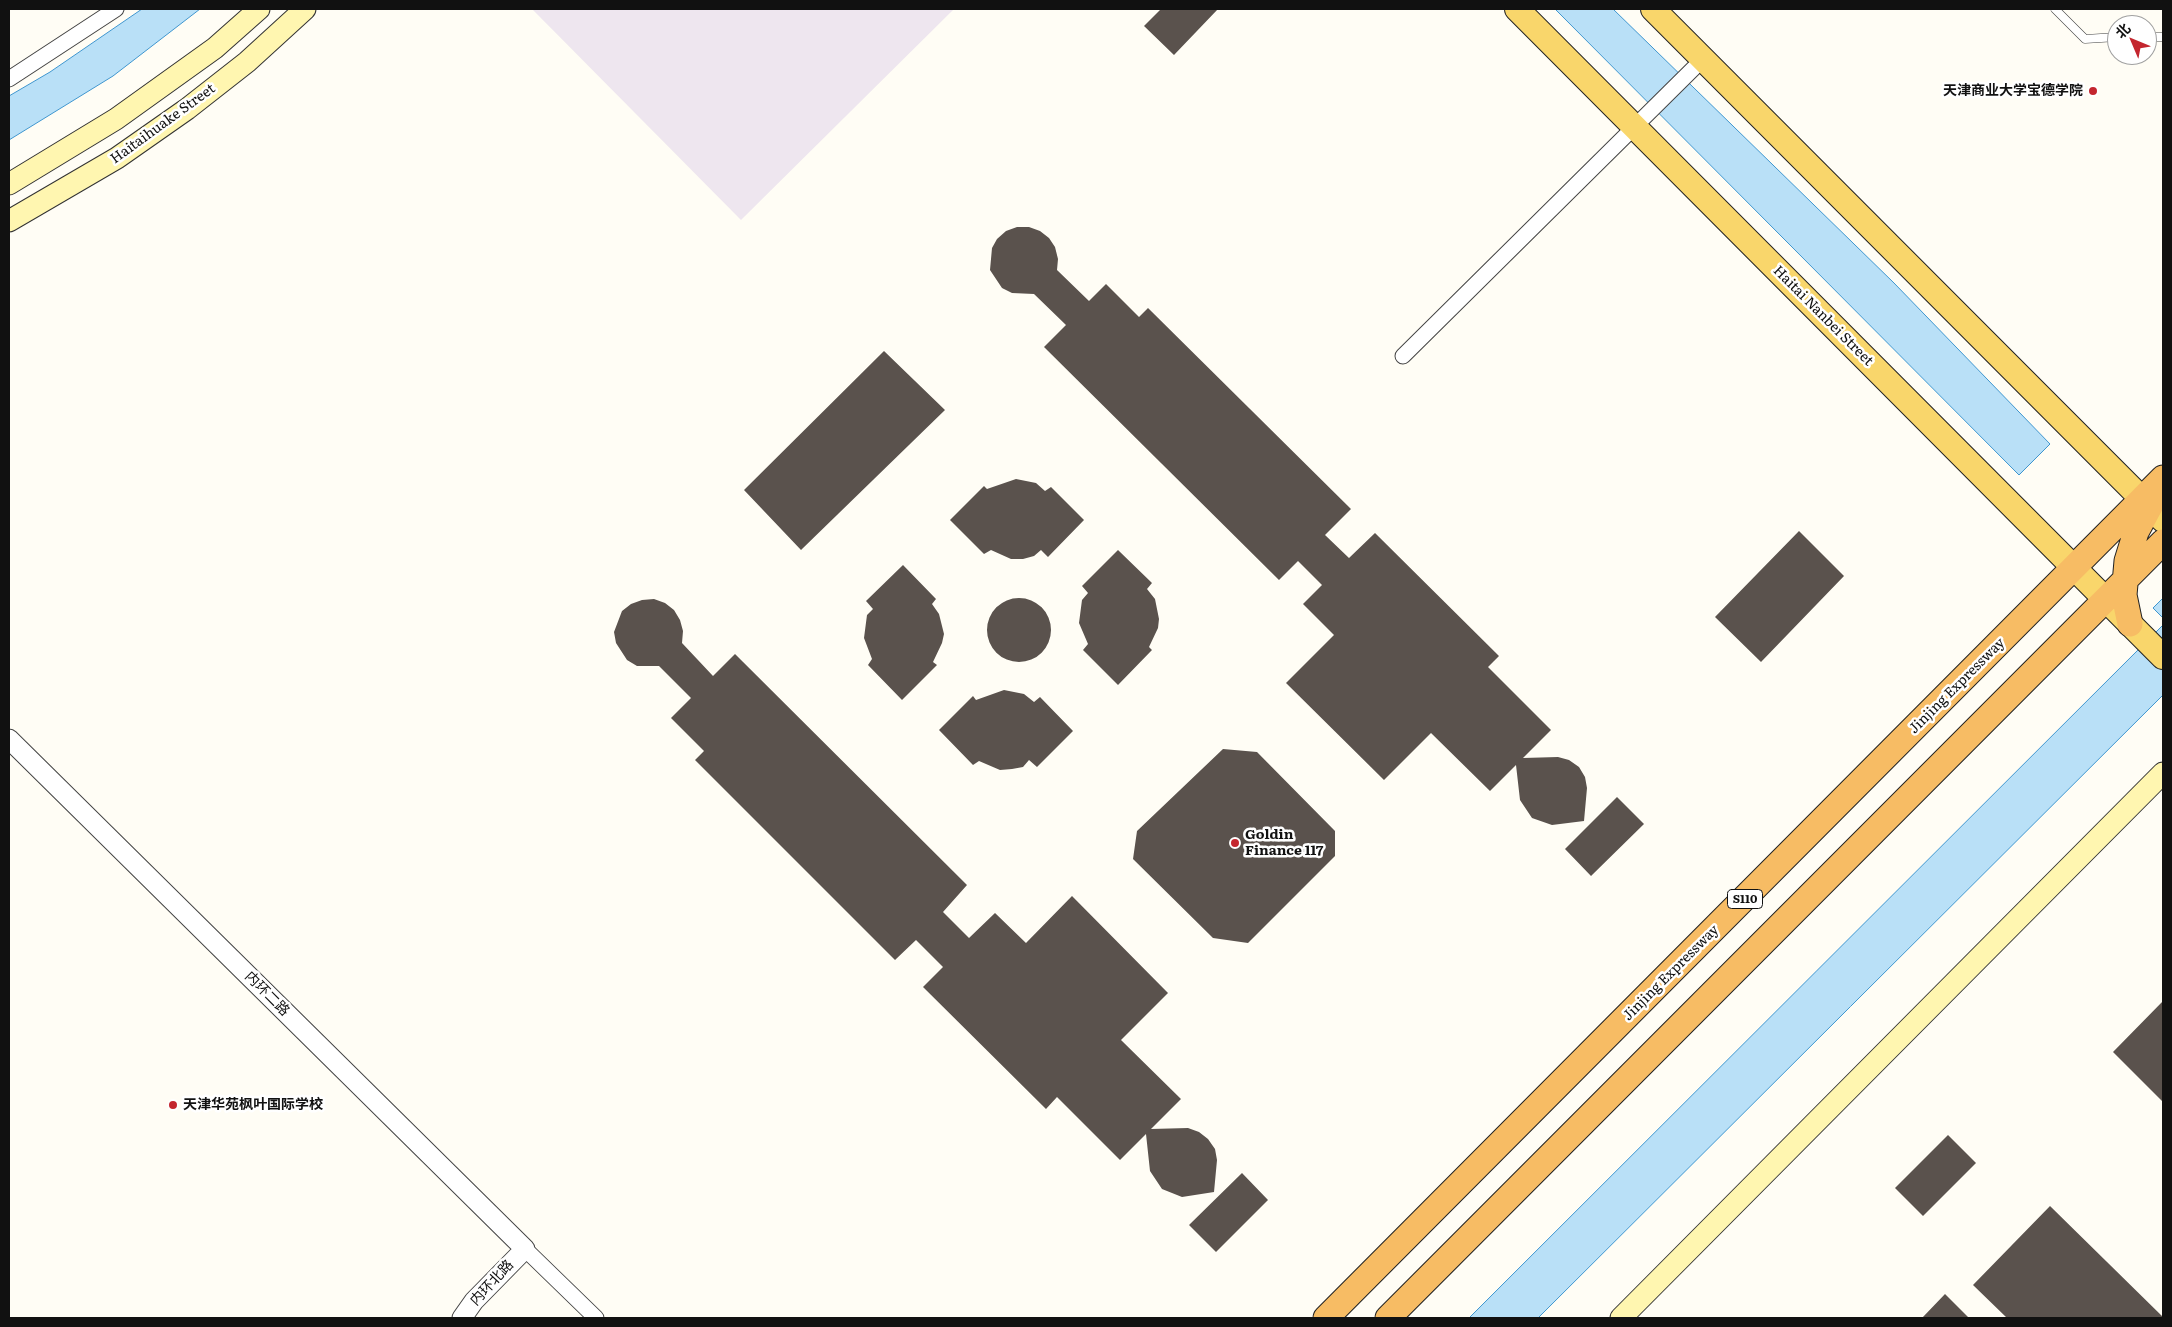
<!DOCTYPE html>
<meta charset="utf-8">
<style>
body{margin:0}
#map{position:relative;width:2172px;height:1327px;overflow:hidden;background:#fffdf5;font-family:Literata,"Noto Sans SC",serif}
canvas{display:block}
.frame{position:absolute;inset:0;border:10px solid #111;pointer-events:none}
.north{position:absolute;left:2107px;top:15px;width:50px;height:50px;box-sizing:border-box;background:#fff;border:1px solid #a0a0a0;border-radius:50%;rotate:315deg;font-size:14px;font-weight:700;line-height:20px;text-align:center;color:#111}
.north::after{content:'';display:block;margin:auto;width:18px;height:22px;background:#c4262e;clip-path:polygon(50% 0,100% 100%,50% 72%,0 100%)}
</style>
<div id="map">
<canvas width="2172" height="1327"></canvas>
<div class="frame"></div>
<div class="north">北</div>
</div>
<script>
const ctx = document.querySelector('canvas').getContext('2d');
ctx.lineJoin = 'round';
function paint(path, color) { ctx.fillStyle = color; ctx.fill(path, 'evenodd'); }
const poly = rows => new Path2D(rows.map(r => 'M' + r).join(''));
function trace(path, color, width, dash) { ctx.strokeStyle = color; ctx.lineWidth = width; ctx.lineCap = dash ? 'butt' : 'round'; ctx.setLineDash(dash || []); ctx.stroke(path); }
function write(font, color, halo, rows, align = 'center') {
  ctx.font = font + ' Literata,"Noto Sans SC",serif'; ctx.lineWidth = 5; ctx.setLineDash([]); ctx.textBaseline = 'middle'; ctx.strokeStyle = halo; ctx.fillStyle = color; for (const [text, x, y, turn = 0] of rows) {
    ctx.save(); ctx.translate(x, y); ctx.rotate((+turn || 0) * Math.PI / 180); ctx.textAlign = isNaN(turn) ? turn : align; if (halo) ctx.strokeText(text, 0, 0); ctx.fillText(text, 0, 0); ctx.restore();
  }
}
paint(poly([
 [532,9,954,9,741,220]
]), '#eee6ef');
const water = poly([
 [142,9,200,9,113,76,9,140,9,96,50,72,142,9],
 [1555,9,1613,9,1894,283,2050,444,2019,475,1555,9],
 [2163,598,2163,618,2153,608,2163,598],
 [2163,625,2163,695,1538,1318,1469,1318,2163,625]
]);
paint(water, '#b9e0f7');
trace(water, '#3f96cf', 1);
paint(poly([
 [1161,9,1218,9,1174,55,1144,26],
 [1017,227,1029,227,1040,231,1049,238,1055,247,1058,259,1057,270,1089,301,1106,284,1139,317,1148,308,1351,509,1325,535,1349,558,1375,533,1499,656,1488,667,1551,730,1523,758,1558,757,1569,760,1579,767,1585,777,1587,788,1584,821,1552,825,1532,818,1520,800,1516,765,1490,791,1431,733,1384,780,1286,683,1334,635,1303,604,1322,585,1298,561,1279,580,1044,347,1066,325,1034,294,1012,293,1002,288,990,270,992,248,997,239,1006,231],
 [884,351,945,410,801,550,744,490],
 [1016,479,1036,483,1045,491,1051,487,1084,520,1048,557,1041,550,1034,556,1023,559,1011,559,991,550,984,554,950,520,984,486,987,489],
 [1799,531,1844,576,1761,662,1715,617],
 [1118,550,1152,583,1147,589,1155,599,1159,619,1158,628,1149,647,1152,650,1118,685,1083,650,1088,644,1079,623,1082,600,1088,593,1082,586],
 [903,565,936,599,932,604,939,614,944,634,942,643,933,662,937,665,902,700,868,665,872,659,864,638,867,615,873,609,866,601],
 '987 630a32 32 0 1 1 64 0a32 32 0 1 1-64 0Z',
 [654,599,665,603,674,610,680,620,683,631,682,643,713,676,735,654,967,885,943,912,969,938,995,913,1026,943,1072,896,1168,993,1121,1040,1181,1099,1151,1129,1188,1128,1199,1132,1208,1139,1215,1149,1217,1160,1214,1192,1182,1197,1162,1189,1150,1171,1146,1134,1120,1160,1057,1097,1046,1109,923,987,943,967,916,940,895,960,695,760,704,751,671,718,691,698,659,666,637,666,627,660,616,643,614,632,622,611,631,604,642,600],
 [1004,690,1024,694,1034,702,1040,697,1073,731,1037,767,1029,760,1023,767,1012,769,1000,770,979,761,973,765,939,730,973,696,976,700],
 [1223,749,1257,752,1335,831,1335,856,1248,943,1213,938,1133,859,1137,831],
 [1617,797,1644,824,1591,876,1565,849],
 [2163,1001,2163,1102,2113,1052],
 [1948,1135,1976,1163,1923,1216,1895,1188],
 [1242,1173,1268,1200,1216,1252,1189,1225],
 [2050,1206,2163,1317,2163,1318,2007,1318,1973,1285],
 [1945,1294,1969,1318,1922,1318]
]), '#5a524d');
const service = poly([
 [2055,9,2085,39,2117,37],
 [2147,37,2163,37]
]);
const minor = poly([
 [9,79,116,9],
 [1403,356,1703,59],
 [525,1249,596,1318]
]);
const tertiary = poly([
 [9,739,525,1249,474,1301,462,1318]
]);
const secondary = poly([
 [9,184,116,119,215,48,259,9],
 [9,221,117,158,187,109,247,62,305,9],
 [1621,1318,2163,773]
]);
const primary = poly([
 [1517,9,2163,657],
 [1653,9,2163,520]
]);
const trunk = poly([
 [2130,624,2124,595,2127,561,2136,532,2154,499],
 [1326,1318,2163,478],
 [1388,1318,2163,542]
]);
trace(service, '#444', 9);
trace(minor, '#444', 17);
trace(tertiary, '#444', 21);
trace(secondary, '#333', 23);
trace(primary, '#222', 26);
trace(trunk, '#222', 27);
trace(service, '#fff', 8);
trace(minor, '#fff', 15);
trace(tertiary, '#fff', 19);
trace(secondary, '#fff6b0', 21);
trace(primary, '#f9d66b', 24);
trace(trunk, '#f7bc64', 25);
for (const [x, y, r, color] of [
 [2093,91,5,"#c4262e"],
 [1235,843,5,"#c4262e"],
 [173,1105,5,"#c4262e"]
]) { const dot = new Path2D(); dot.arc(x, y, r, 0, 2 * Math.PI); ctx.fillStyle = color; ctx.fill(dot); trace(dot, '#fff', 2); }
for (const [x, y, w] of [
 [1745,899,35]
]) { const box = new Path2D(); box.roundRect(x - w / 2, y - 9.5, w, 19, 4); ctx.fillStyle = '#fff'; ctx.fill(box); trace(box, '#111', 1); }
write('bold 12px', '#111', null, [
 ["S110",1745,899]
]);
write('bold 14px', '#111', '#fff', [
 ["天津商业大学宝德学院",2083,91,"right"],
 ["Goldin",1245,835],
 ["Finance 117",1245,851],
 ["天津华苑枫叶国际学校",183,1105]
], 'left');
write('14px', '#111', '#fff', [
 ["Haitaihuake Street",163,124,-36],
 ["Haitai Nanbei Street",1823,316,45],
 ["Jinjing Expressway",1957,686,-45],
 ["Jinjing Expressway",1671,973,-45],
 ["内环二路",267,994,45],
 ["内环北路",492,1283,-47]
]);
</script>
